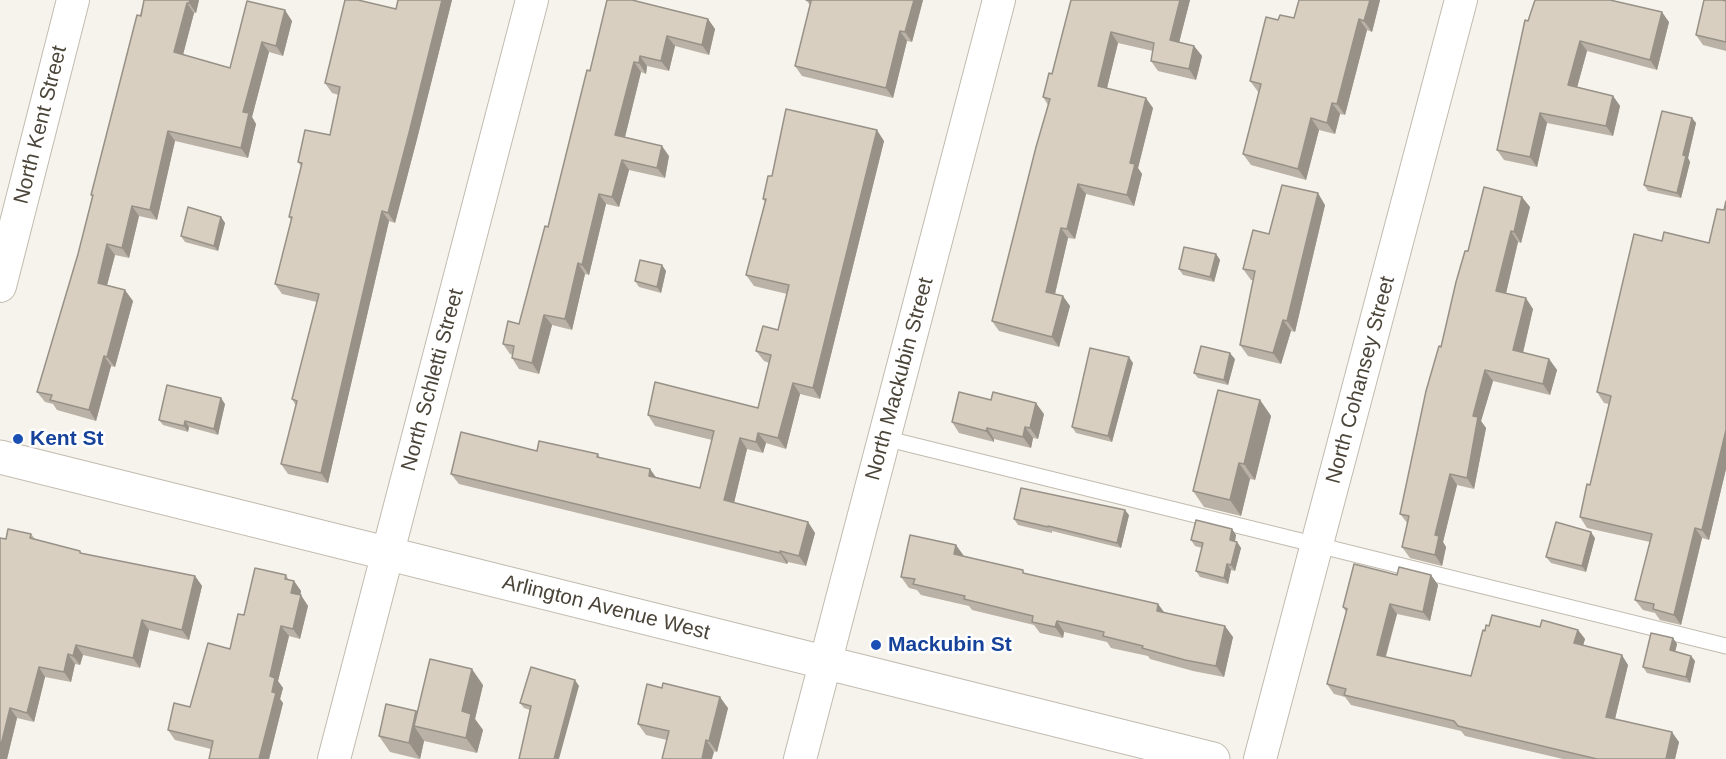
<!DOCTYPE html>
<style>
body{margin:0}
canvas{display:block;background:#f6f3ec}
</style>
<canvas width="1726" height="759"></canvas>
<script>
const ctx = document.querySelector('canvas').getContext('2d');
ctx.lineJoin = 'round';
const poly = rows => new Path2D(rows.map(r => 'M' + r).join(''));
function trace(path, color, width, dash) { ctx.strokeStyle = color; ctx.lineWidth = width; ctx.lineCap = dash ? 'butt' : 'round'; ctx.setLineDash(dash || []); ctx.stroke(path); }
function paint(path, color) { ctx.fillStyle = color; ctx.fill(path, 'evenodd'); }
function write(font, color, halo, rows, align = 'center') {
  ctx.font = font + ' Helvetica,sans-serif'; ctx.lineWidth = 5; ctx.setLineDash([]); ctx.textBaseline = 'middle'; ctx.strokeStyle = halo; ctx.fillStyle = color; for (const [text, x, y, turn = 0] of rows) {
    ctx.save(); ctx.translate(x, y); ctx.rotate((+turn || 0) * Math.PI / 180); ctx.textAlign = isNaN(turn) ? turn : align; if (halo) ctx.strokeText(text, 0, 0); ctx.fillText(text, 0, 0); ctx.restore();
  }
}
const service = poly([
 [884,438,1726,646]
]);
const minor = poly([
 [0,286,73,0],
 [334,759,532,0],
 [800,759,999,0],
 [1260,759,1461,0]
]);
const tertiary = poly([
 [0,457,1213,759]
]);
trace(service, '#c2bbae', 17);
trace(minor, '#c2bbae', 34);
trace(tertiary, '#c2bbae', 35);
trace(service, '#fff', 15);
trace(minor, '#fff', 32);
trace(tertiary, '#fff', 33);
paint(poly([
 [144,0,199,0,196,13,194,13,183,55,230,68,247,1,292,21,283,56,269,52,252,117,256,124,248,158,175,141,157,220,139,216,129,258,115,255,107,285,133,301,115,367,111,366,96,421,57,410,53,404,45,402,37,392,78,254,92,197,91,195],
 [398,0,452,0,417,139,395,223,389,221,328,483,288,474,281,464,296,406,292,399,317,302,282,294,275,284,291,220,289,217,301,166,298,162,330,135,339,95,332,93,325,83,396,9],
 [607,0,708,19,715,29,709,55,675,46,669,71,647,66,646,74,641,72,625,137,669,156,665,178,629,170,619,207,606,204,589,275,585,274,572,330,552,325,539,374,519,369,512,358,513,355,510,354,503,344,519,324,548,227,590,71],
 [806,0,923,0,912,42,907,41,893,98,802,76,795,66,810,5],
 [1071,0,1190,0,1179,42,1194,46,1202,56,1196,80,1158,71,1151,61,1153,51,1118,43,1107,88,1153,108,1138,168,1142,174,1134,206,1086,194,1075,239,1068,238,1055,294,1070,306,1059,347,999,331,992,321,1048,105,1043,97,1052,74],
 [1299,0,1380,0,1372,32,1367,30,1345,115,1340,114,1335,134,1319,130,1306,180,1251,165,1243,154,1259,93,1250,81,1278,20,1294,18],
 [1726,1,1726,51,1703,45,1696,35],
 [1528,21,1669,22,1657,70,1587,51,1577,87,1613,96,1620,106,1613,136,1547,123,1537,167,1504,160,1497,150],
 [1692,118,1696,123,1688,158,1690,162,1681,198,1648,191,1644,185],
 [884,141,820,399,800,394,786,449,766,443,763,453,747,449,734,503,808,522,815,533,806,566,788,562,787,564,459,484,451,474,537,451,598,454,600,458,656,477,700,488,712,440,655,426,648,415,758,408,769,363,764,361,756,351,778,330,787,294,754,286,746,275,765,202,763,199,772,176],
 [1726,201,1726,469,1709,540,1702,538,1681,625,1660,620,1655,613,1643,610,1635,600,1650,542,1587,528,1580,517,1590,485,1609,404,1604,403,1597,392,1662,241,1709,243,1724,210],
 [1325,205,1295,332,1291,331,1281,364,1248,356,1240,345,1253,280,1251,280,1243,269,1269,234],
 [1530,207,1521,243,1518,242,1506,293,1533,309,1523,353,1549,359,1557,370,1550,395,1493,381,1481,421,1486,428,1474,489,1457,485,1443,542,1446,547,1442,566,1410,558,1402,547,1408,524,1400,514,1441,347,1468,251],
 [221,217,225,223,218,251,185,242,181,236],
 [1216,254,1220,260,1214,282,1183,275,1179,269],
 [662,265,666,271,661,293,639,287,635,281],
 [1235,359,1228,385,1198,378,1194,373],
 [1133,363,1112,442,1076,433,1072,427],
 [1260,400,1271,416,1255,480,1250,479,1241,516,1204,507,1193,491],
 [225,404,218,435,189,427,188,432,163,425,159,420],
 [1044,414,1038,439,1033,438,1031,448,994,439,994,442,959,433,952,422],
 [1129,515,1121,548,1052,531,1052,533,1018,525,1014,519],
 [1232,529,1236,535,1235,542,1237,542,1241,548,1235,571,1231,570,1228,584,1200,577,1196,571,1202,548,1195,546,1191,540],
 [31,534,35,539,80,551,82,554,195,576,202,586,189,640,149,630,140,668,83,655,80,665,75,664,71,682,45,677,34,722,17,718,7,759,0,759,6,539],
 [1595,538,1586,572,1551,563,1546,557],
 [964,556,1026,574,1158,604,1164,612,1233,637,1224,677,1193,671,1150,659,1148,656,1111,648,1107,642,1064,632,1063,638,1040,633,1034,625,972,610,969,606,921,595,917,590,909,588,901,577],
 [286,575,289,580,294,581,301,591,300,595,308,606,300,639,289,636,278,681,283,688,280,699,283,703,269,759,209,759,211,749,175,740,168,730,190,707,230,649,244,615],
 [1431,575,1438,585,1430,621,1397,614,1386,657,1471,676,1485,631,1489,626,1540,627,1578,630,1585,639,1583,645,1628,665,1615,719,1679,742,1675,759,1563,759,1465,736,1461,731,1351,705,1345,697,1334,694,1327,684,1346,612,1343,607],
 [1673,638,1677,644,1675,652,1691,656,1695,661,1690,683,1647,673,1643,667],
 [483,685,475,719,483,730,477,753,424,741,420,759,419,759,390,752,379,736,416,711],
 [579,686,530,710,524,708,520,703],
 [728,708,717,752,646,735,638,724]
]), '#bab2a6');
paint(poly([
 [190,0,199,0,196,13,189,3],
 [442,0,452,0,417,139,395,223,388,213],
 [914,0,923,0,912,42,905,32],
 [1180,0,1190,0,1177,51,1170,40],
 [1370,0,1380,0,1372,32,1364,21],
 [187,3,194,13,181,62,174,52],
 [285,10,292,21,283,56,276,46],
 [1662,12,1669,22,1657,70,1650,60],
 [708,19,715,29,709,55,702,45],
 [1359,19,1367,30,1345,115,1337,104],
 [900,31,907,41,893,98,886,88],
 [1111,32,1118,43,1105,96,1098,86],
 [667,36,675,46,669,71,661,61],
 [1580,41,1587,51,1575,95,1568,85],
 [262,42,269,52,252,117,256,124,248,158,241,148,243,112],
 [1194,46,1202,56,1196,80,1189,69],
 [640,56,647,66,646,74,639,63],
 [634,62,641,72,623,145,615,135],
 [1613,96,1620,106,1613,136,1606,126],
 [1146,98,1153,108,1138,168,1142,174,1134,206,1127,195,1130,163],
 [1332,103,1340,114,1335,134,1327,123],
 [1540,113,1547,123,1537,167,1530,157],
 [1311,118,1319,130,1306,180,1298,169],
 [1692,118,1696,123,1688,158,1690,162,1681,198,1677,193,1683,155],
 [877,130,884,141,820,399,813,388],
 [168,131,175,141,157,220,150,210],
 [662,146,669,156,665,178,657,168],
 [622,160,629,170,619,207,612,197],
 [1078,184,1086,194,1075,239,1067,229],
 [1318,193,1325,205,1295,332,1287,321],
 [599,194,606,204,589,275,582,265],
 [1522,197,1530,207,1521,243,1514,232],
 [132,206,139,216,129,258,122,248],
 [382,211,389,221,328,483,321,473],
 [221,217,225,223,218,251,214,246],
 [1061,228,1068,238,1053,302,1046,292],
 [1511,231,1518,242,1504,302,1496,291],
 [107,244,115,255,105,293,98,283],
 [1216,254,1220,260,1214,282,1210,277],
 [578,263,585,274,572,330,565,319],
 [662,265,666,271,661,293,657,287],
 [125,290,133,301,115,367,107,357],
 [1063,296,1070,306,1059,347,1052,337],
 [1526,298,1533,309,1521,361,1513,350],
 [544,315,552,325,539,374,532,363],
 [1283,320,1291,331,1281,364,1273,353],
 [1230,353,1235,359,1228,385,1224,380],
 [104,356,111,366,96,421,89,410],
 [1129,357,1133,363,1112,442,1108,436],
 [1549,359,1557,370,1550,395,1543,384],
 [1485,370,1493,381,1481,421,1486,428,1474,489,1467,478,1473,416],
 [793,383,800,394,786,449,778,438],
 [221,398,225,404,218,435,214,429],
 [1260,400,1271,416,1255,480,1244,464],
 [1036,403,1044,414,1038,439,1030,428],
 [185,421,189,427,188,432,184,426],
 [1025,427,1033,438,1031,448,1023,437],
 [987,428,994,439,994,442,986,431],
 [1726,430,1726,469,1709,540,1702,530],
 [758,433,766,443,763,453,756,442],
 [740,438,747,449,732,511,724,500],
 [1239,463,1250,479,1241,516,1230,500],
 [650,469,658,480,649,476],
 [1450,474,1457,485,1443,542,1446,547,1442,566,1435,555,1435,535],
 [1125,510,1129,515,1121,548,1117,543],
 [808,522,815,533,806,566,799,556],
 [1695,528,1702,538,1681,625,1674,615],
 [1232,529,1236,535,1234,546,1230,540],
 [1591,532,1595,538,1586,572,1582,566],
 [1237,542,1241,548,1235,571,1231,565],
 [956,545,964,556,954,554],
 [780,551,788,562,787,564,780,553],
 [1227,564,1231,570,1228,584,1224,578],
 [1431,575,1438,585,1430,621,1423,612],
 [195,576,202,586,189,640,182,630],
 [294,581,301,591,299,603,291,593],
 [301,595,308,606,300,639,293,629],
 [1158,604,1166,615,1157,611],
 [1390,604,1397,614,1383,665,1377,655],
 [142,620,149,630,140,668,133,658],
 [1057,621,1064,632,1063,638,1055,627],
 [281,626,289,636,278,681,283,688,280,699,283,703,269,759,259,759,272,692,270,676],
 [1225,626,1233,637,1224,677,1216,666],
 [1578,630,1585,639,1581,653,1574,643],
 [1673,638,1677,644,1674,656,1670,650],
 [76,645,83,655,80,665,73,656],
 [68,654,75,664,71,682,64,672],
 [1622,655,1628,665,1613,727,1606,717],
 [1691,656,1695,661,1690,683,1686,677],
 [39,667,45,677,34,722,27,713],
 [472,669,483,685,475,719,483,730,477,753,466,738,462,711],
 [575,680,579,686,559,759,554,759],
 [720,697,728,708,717,752,709,741],
 [10,708,17,718,7,759,0,759,0,749],
 [416,711,414,726,424,741,420,759,409,743],
 [1672,732,1679,742,1675,759,1666,759],
 [706,740,714,752,712,759,702,759]
]), '#979187');
const building = poly([
 [144,0,190,0,189,3,187,3,174,52,230,68,247,1,285,10,276,46,262,42,243,112,249,113,241,148,168,131,150,210,132,206,122,248,107,244,98,283,125,290,107,357,104,356,89,410,50,400,52,395,37,392,78,254,93,195,91,195,137,15,141,16,144,0],
 [345,0,358,0,396,9,398,0,442,0,410,129,388,213,382,211,321,473,281,464,297,401,292,399,319,294,275,284,292,217,289,217,302,163,298,162,305,130,330,135,340,87,325,83,345,0],
 [607,0,632,0,708,19,702,45,667,36,661,61,640,56,639,63,634,62,615,135,662,146,657,168,622,160,612,197,599,194,582,265,578,263,565,319,544,315,532,363,512,358,514,346,503,344,508,321,519,324,545,226,548,227,587,70,590,71,607,0],
 [806,0,914,0,905,32,900,31,886,88,795,66,811,1,806,0],
 [1071,0,1180,0,1170,40,1194,46,1189,69,1151,61,1154,43,1111,32,1098,86,1146,98,1130,163,1135,164,1127,195,1078,184,1067,229,1061,228,1046,292,1063,296,1052,337,992,321,1036,147,1050,99,1043,97,1049,73,1052,74,1071,0],
 [1299,0,1370,0,1364,21,1359,19,1337,104,1332,103,1327,123,1311,118,1298,169,1243,154,1261,84,1250,81,1266,17,1278,20,1280,15,1294,18,1299,0],
 [1535,0,1610,0,1662,12,1650,60,1580,41,1568,85,1613,96,1606,126,1540,113,1530,157,1497,150,1525,20,1528,21,1535,0],
 [1704,0,1722,0,1726,1,1726,42,1696,35,1704,0],
 [786,109,877,130,813,388,793,383,778,438,758,433,756,442,740,438,724,500,808,522,799,556,780,551,780,553,451,474,461,432,537,451,539,441,598,454,597,457,650,469,649,476,700,488,714,431,648,415,655,382,758,408,771,355,756,351,763,326,778,330,789,285,746,275,766,199,763,199,768,176,772,176,786,109],
 [1662,111,1692,118,1683,155,1686,156,1677,193,1644,185,1662,111],
 [1282,185,1318,193,1287,321,1283,320,1273,353,1240,345,1255,271,1243,269,1253,230,1269,234,1282,185],
 [1484,187,1522,197,1514,232,1511,231,1496,291,1526,298,1513,350,1549,359,1543,384,1485,370,1473,416,1478,417,1467,478,1450,474,1435,535,1439,536,1435,555,1402,547,1409,516,1400,514,1426,391,1439,346,1441,347,1456,282,1465,251,1468,251,1484,187],
 [1726,201,1726,430,1702,530,1695,528,1674,615,1653,609,1654,604,1635,600,1652,534,1580,517,1587,484,1590,485,1611,396,1597,392,1634,234,1662,241,1664,232,1709,243,1717,209,1724,210,1726,201],
 [188,207,221,217,214,246,181,236,188,207],
 [1184,247,1216,254,1210,277,1179,269,1184,247],
 [640,260,662,265,657,287,635,281,640,260],
 [1201,346,1230,353,1224,380,1194,373,1201,346],
 [1090,348,1129,357,1108,436,1072,427,1090,348],
 [167,385,221,398,214,429,185,421,184,426,159,420,167,385],
 [1218,390,1260,400,1244,464,1239,463,1230,500,1193,491,1218,390],
 [959,392,991,400,993,392,1036,403,1030,428,1025,427,1023,437,987,428,986,431,952,422,959,392],
 [1021,488,1125,510,1117,543,1048,526,1048,527,1014,519,1021,488],
 [1196,520,1232,529,1230,540,1237,542,1231,565,1227,564,1224,578,1196,571,1203,543,1191,540,1196,520],
 [1556,522,1591,532,1582,566,1546,557,1556,522],
 [8,529,31,534,30,538,80,551,80,553,195,576,182,630,142,620,133,658,76,645,73,656,68,654,64,672,39,667,27,713,10,708,0,749,0,538,6,539,8,529],
 [910,535,956,545,954,554,1023,570,1023,573,1158,604,1157,611,1225,626,1216,666,1185,660,1142,648,1143,646,1103,636,1104,632,1057,621,1055,627,1032,622,1033,616,964,599,965,596,913,584,915,579,901,577,910,535],
 [1354,564,1397,575,1399,567,1431,575,1423,612,1390,604,1377,655,1471,676,1483,630,1485,631,1486,625,1489,626,1492,615,1540,627,1542,620,1578,630,1574,643,1622,655,1606,717,1672,732,1666,759,1597,759,1458,726,1454,721,1344,695,1346,689,1327,684,1347,609,1343,607,1354,564],
 [255,568,286,575,285,579,294,581,291,593,301,595,293,629,281,626,270,676,275,678,272,692,276,693,259,759,209,759,213,741,168,730,174,703,190,707,208,643,230,649,238,614,244,615,255,568],
 [1651,633,1673,638,1670,650,1691,656,1686,677,1643,667,1651,633],
 [430,659,472,669,462,711,471,714,466,738,414,726,430,659],
 [531,667,575,680,554,759,519,759,531,706,520,703,531,667],
 [663,683,720,697,709,741,706,740,702,759,662,759,669,731,638,724,647,684,662,688,663,683],
 [386,704,416,711,409,743,379,736,386,704]
]);
paint(building, '#d8cfc1');
trace(building, '#979187', 1.5);
for (const [x, y, r, color] of [
 [18,439,6,"#1a4fb4"],
 [876,645,6,"#1a4fb4"]
]) { const dot = new Path2D(); dot.arc(x, y, r, 0, 2 * Math.PI); ctx.fillStyle = color; ctx.fill(dot); trace(dot, '#fff', 2); }
write('21px', '#4b4439', '#fff', [
 ["North Kent Street",41,125,-76],
 ["North Mackubin Street",900,379,-75],
 ["North Schletti Street",433,380,-75],
 ["North Cohansey Street",1361,380,-75],
 ["Arlington Avenue West",606,608,14]
]);
write('bold 21px', '#164399', '#fff', [
 ["Kent St",30,439],
 ["Mackubin St",888,645]
], 'left');
</script>
